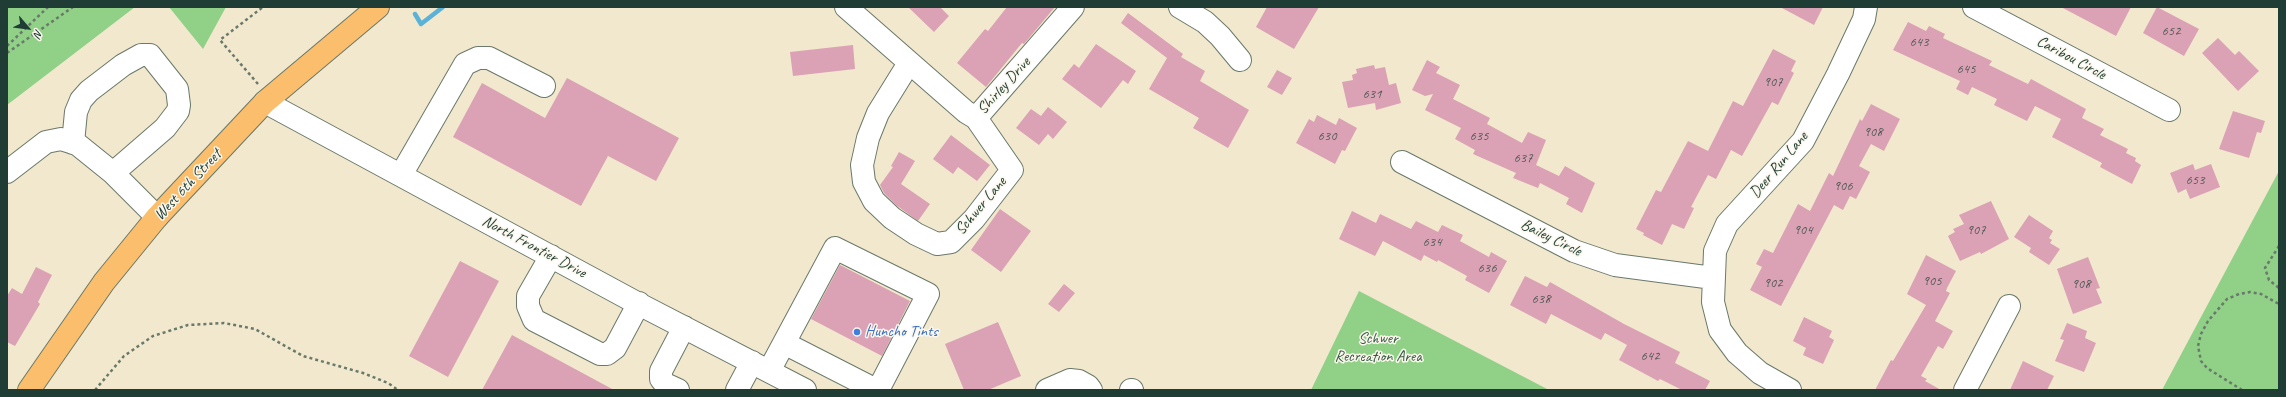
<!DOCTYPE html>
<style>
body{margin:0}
#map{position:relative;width:2286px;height:397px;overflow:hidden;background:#f2e8ce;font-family:Caveat,sans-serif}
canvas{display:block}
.frame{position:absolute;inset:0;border:8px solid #1f3d34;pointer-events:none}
.north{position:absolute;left:8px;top:8px;width:40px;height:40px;-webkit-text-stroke:3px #fbf7ec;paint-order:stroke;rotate:118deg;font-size:11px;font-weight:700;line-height:16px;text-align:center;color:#1f3d34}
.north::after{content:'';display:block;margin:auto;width:14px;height:18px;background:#1f3d34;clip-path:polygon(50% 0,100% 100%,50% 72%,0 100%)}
</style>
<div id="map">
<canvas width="2286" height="397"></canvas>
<div class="frame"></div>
<div class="north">N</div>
</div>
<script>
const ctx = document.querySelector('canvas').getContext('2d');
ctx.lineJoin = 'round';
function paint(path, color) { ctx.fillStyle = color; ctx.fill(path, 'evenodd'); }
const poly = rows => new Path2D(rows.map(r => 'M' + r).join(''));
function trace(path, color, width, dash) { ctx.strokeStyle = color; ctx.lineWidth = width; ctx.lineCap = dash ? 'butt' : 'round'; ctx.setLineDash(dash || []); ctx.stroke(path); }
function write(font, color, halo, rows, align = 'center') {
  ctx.font = font + ' Caveat,sans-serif'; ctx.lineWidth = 3; ctx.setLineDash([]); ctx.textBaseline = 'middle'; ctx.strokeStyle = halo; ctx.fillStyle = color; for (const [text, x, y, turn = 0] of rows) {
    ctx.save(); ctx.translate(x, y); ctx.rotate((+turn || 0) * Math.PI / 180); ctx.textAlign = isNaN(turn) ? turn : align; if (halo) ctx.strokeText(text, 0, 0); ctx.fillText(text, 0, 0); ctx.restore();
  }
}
paint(poly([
 [7,7,135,7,7,105],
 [169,7,226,7,203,49],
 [2279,171,2279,390,2162,390],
 [1359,291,1549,390,1311,390]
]), '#90d087');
trace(poly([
 [415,14,421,24,443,7]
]), '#5ab3d7', 4.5);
paint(poly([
 [908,7,940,7,949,16,934,32],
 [1007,7,1055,7,1024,44,1022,43,986,87,957,63,985,29,988,31],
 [1267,7,1319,7,1294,49,1256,27],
 [1780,7,1823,7,1814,25],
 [2061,7,2131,7,2116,36],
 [2157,7,2199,29,2184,56,2143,33],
 [1128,13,1183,54,1181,57,1205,71,1200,81,1249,110,1228,148,1193,128,1199,118,1149,89,1167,58,1121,23],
 [1908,22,1926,31,1929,26,1945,34,1943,38,1992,61,1989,65,2028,84,2031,79,2086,109,2082,118,2104,129,2100,135,2128,149,2126,153,2136,158,2135,161,2141,165,2132,184,2100,167,2102,163,2052,137,2061,119,2035,106,2027,121,1994,105,1997,99,1972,87,1968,95,1956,89,1960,81,1893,50],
 [2218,38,2235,55,2239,51,2259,71,2238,91,2202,53],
 [1096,44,1136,71,1128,84,1123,80,1101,108,1062,79,1074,64,1079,68],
 [853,45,855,69,793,76,790,52],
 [1773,49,1796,61,1791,71,1794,73,1778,105,1772,102,1742,156,1731,150,1716,179,1708,175,1691,207,1694,208,1684,229,1672,224,1662,245,1643,235,1644,233,1636,229,1656,190,1661,192,1688,141,1708,151,1733,101,1743,106],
 [1427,60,1440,67,1436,73,1460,85,1453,99,1490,118,1487,124,1522,143,1528,132,1546,140,1536,165,1559,176,1565,166,1595,183,1582,213,1566,204,1569,198,1540,183,1538,188,1513,178,1516,173,1473,154,1475,150,1455,139,1461,128,1425,110,1433,94,1425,96,1412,90],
 [1374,65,1375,69,1385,67,1389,85,1396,83,1401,103,1376,110,1375,103,1348,108,1342,82,1353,80,1352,75,1357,73,1356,69],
 [1277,70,1292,78,1282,95,1267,87],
 [567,78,679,138,656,181,608,156,581,206,453,137,482,83,545,118],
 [1871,104,1900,119,1884,151,1871,144,1859,166,1870,172,1856,199,1850,196,1843,210,1834,205,1781,306,1750,290,1762,267,1756,264,1764,249,1773,253,1798,204,1810,211,1829,173,1833,176,1860,119,1862,121],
 [1048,107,1067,122,1053,139,1048,134,1039,145,1016,128,1031,109,1041,116],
 [2233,111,2265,121,2261,133,2257,132,2249,158,2219,149],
 [1317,115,1336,125,1339,118,1357,128,1345,151,1342,150,1335,164,1296,143,1309,119,1314,122],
 [951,135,990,165,977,181,958,167,953,174,933,159],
 [899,152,915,161,901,184,930,204,918,221,896,205,884,193,880,185,893,167,891,166],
 [2193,164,2195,170,2211,164,2220,187,2190,199,2186,189,2178,193,2170,173],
 [1991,201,2009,239,1981,254,1980,252,1960,261,1948,236,1955,232,1953,229,1964,224,1959,215],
 [1000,209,1031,231,1001,272,971,250],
 [1352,211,1376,223,1380,214,1411,229,1416,221,1438,232,1442,225,1463,235,1460,241,1489,257,1491,252,1507,261,1489,293,1465,280,1467,276,1438,260,1437,262,1424,255,1421,261,1383,241,1375,256,1339,239],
 [2029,215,2053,231,2049,238,2052,240,2050,243,2060,249,2049,265,2029,252,2031,248,2014,237],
 [1926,255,1956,271,1947,288,1946,291,1950,293,1935,321,1953,331,1943,349,1938,346,1921,376,1927,379,1925,381,1941,390,1875,390,1891,360,1893,361,1926,305,1907,294],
 [2088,257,2100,288,2096,289,2102,303,2073,314,2057,269],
 [460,261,499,281,448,377,409,356],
 [840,265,910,301,882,356,811,319],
 [36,267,52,275,38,302,40,304,15,346,7,342,7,296,12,288,22,294],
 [1525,276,1547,287,1550,282,1624,324,1680,352,1675,363,1710,381,1705,390,1682,390,1660,379,1658,381,1619,360,1627,345,1605,333,1601,340,1551,314,1546,324,1510,305],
 [1064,284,1075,293,1059,312,1048,304],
 [1804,317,1832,331,1829,337,1834,340,1823,364,1803,355,1806,348,1793,341],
 [998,322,1021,376,988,390,964,390,945,344],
 [2067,323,2087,331,2085,338,2096,343,2084,372,2055,361,2064,340,2060,339],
 [512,335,614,390,482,390],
 [2023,361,2054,376,2047,390,2010,390]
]), '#daa2b4');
const minor = poly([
 [846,7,966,112,976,118,1073,7],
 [1180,7,1205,22,1220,36,1240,60],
 [1974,7,2169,110],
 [909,63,878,113,868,138,862,165,864,182,874,201,892,218,916,234,937,244,951,242,974,219,1012,170,976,118],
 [265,102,635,302,805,390],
 [73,143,76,112,81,100,89,91,123,65,141,55,150,55,177,89,179,105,178,111,165,128,113,173],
 [1402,162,1574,251,1615,265,1713,278],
 [7,172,46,142,61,139,77,144,113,173,157,217],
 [401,175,465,64,478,58,489,58,544,86],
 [551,256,528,296,528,306,534,320,600,354,607,354,615,348,639,303],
 [784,343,876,390],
 [769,371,835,248,928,294,878,390],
 [678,390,665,384,661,379,661,371,684,327],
 [737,390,752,362],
 [1047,390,1070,380,1079,381,1088,386,1091,390],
 [1131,390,1132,390],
 [1790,390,1760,373,1737,353,1720,330,1713,302,1715,251,1727,224,1803,141,1838,74,1864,19,1866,7],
 [1965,390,2009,306]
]);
const major = poly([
 [29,390,104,282,157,217,265,102,378,7]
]);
trace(minor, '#69796a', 24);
trace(major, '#69796a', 24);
trace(poly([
 [7,46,48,7],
 [7,53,73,7],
 [258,84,220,40,263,7],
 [2279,246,2265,268,2269,280,2279,288],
 [95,390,124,356,153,336,188,325,224,323,255,329,303,356,363,373,388,383,398,390],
 [2242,390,2207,368,2201,361,2198,346,2201,334,2208,321,2227,299,2239,294,2250,292,2261,294,2279,304]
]), '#69796a', 2.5, [3, 3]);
trace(minor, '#fff', 22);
trace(major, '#fabe6d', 22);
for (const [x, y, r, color] of [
 [857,332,4,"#3f7fe0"]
]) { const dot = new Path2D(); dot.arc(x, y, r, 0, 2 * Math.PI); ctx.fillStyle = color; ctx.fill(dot); trace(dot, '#fbf7ec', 1.5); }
write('14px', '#4e5654', null, [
 ["652",2171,31],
 ["643",1919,42],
 ["645",1966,69],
 ["907",1773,82],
 ["631",1372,94],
 ["908",1873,132],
 ["630",1327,136],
 ["635",1479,136],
 ["637",1523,158],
 ["653",2195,180],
 ["906",1843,186],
 ["904",1803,230],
 ["907",1976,230],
 ["634",1432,242],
 ["636",1487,268],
 ["905",1932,281],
 ["902",1773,283],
 ["908",2081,284],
 ["638",1541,299],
 ["642",1650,356]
]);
write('16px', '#1f3d34', '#fbf7ec', [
 ["Caribou Circle",2071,58,28],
 ["Shirley Drive",1004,86,-48],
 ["Deer Run Lane",1779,165,-50],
 ["West 6th Street",188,185,-47],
 ["Schwer Lane",981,206,-50],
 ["Bailey Circle",1551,238,26],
 ["North Frontier Drive",534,247,28]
]);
write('16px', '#366cbe', '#fbf7ec', [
 ["Huncho Tints",865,332]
], 'left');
write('16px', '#365a45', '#fbf7ec', [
 ["Schwer",1378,339],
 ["Recreation Area",1378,357]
]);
</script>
